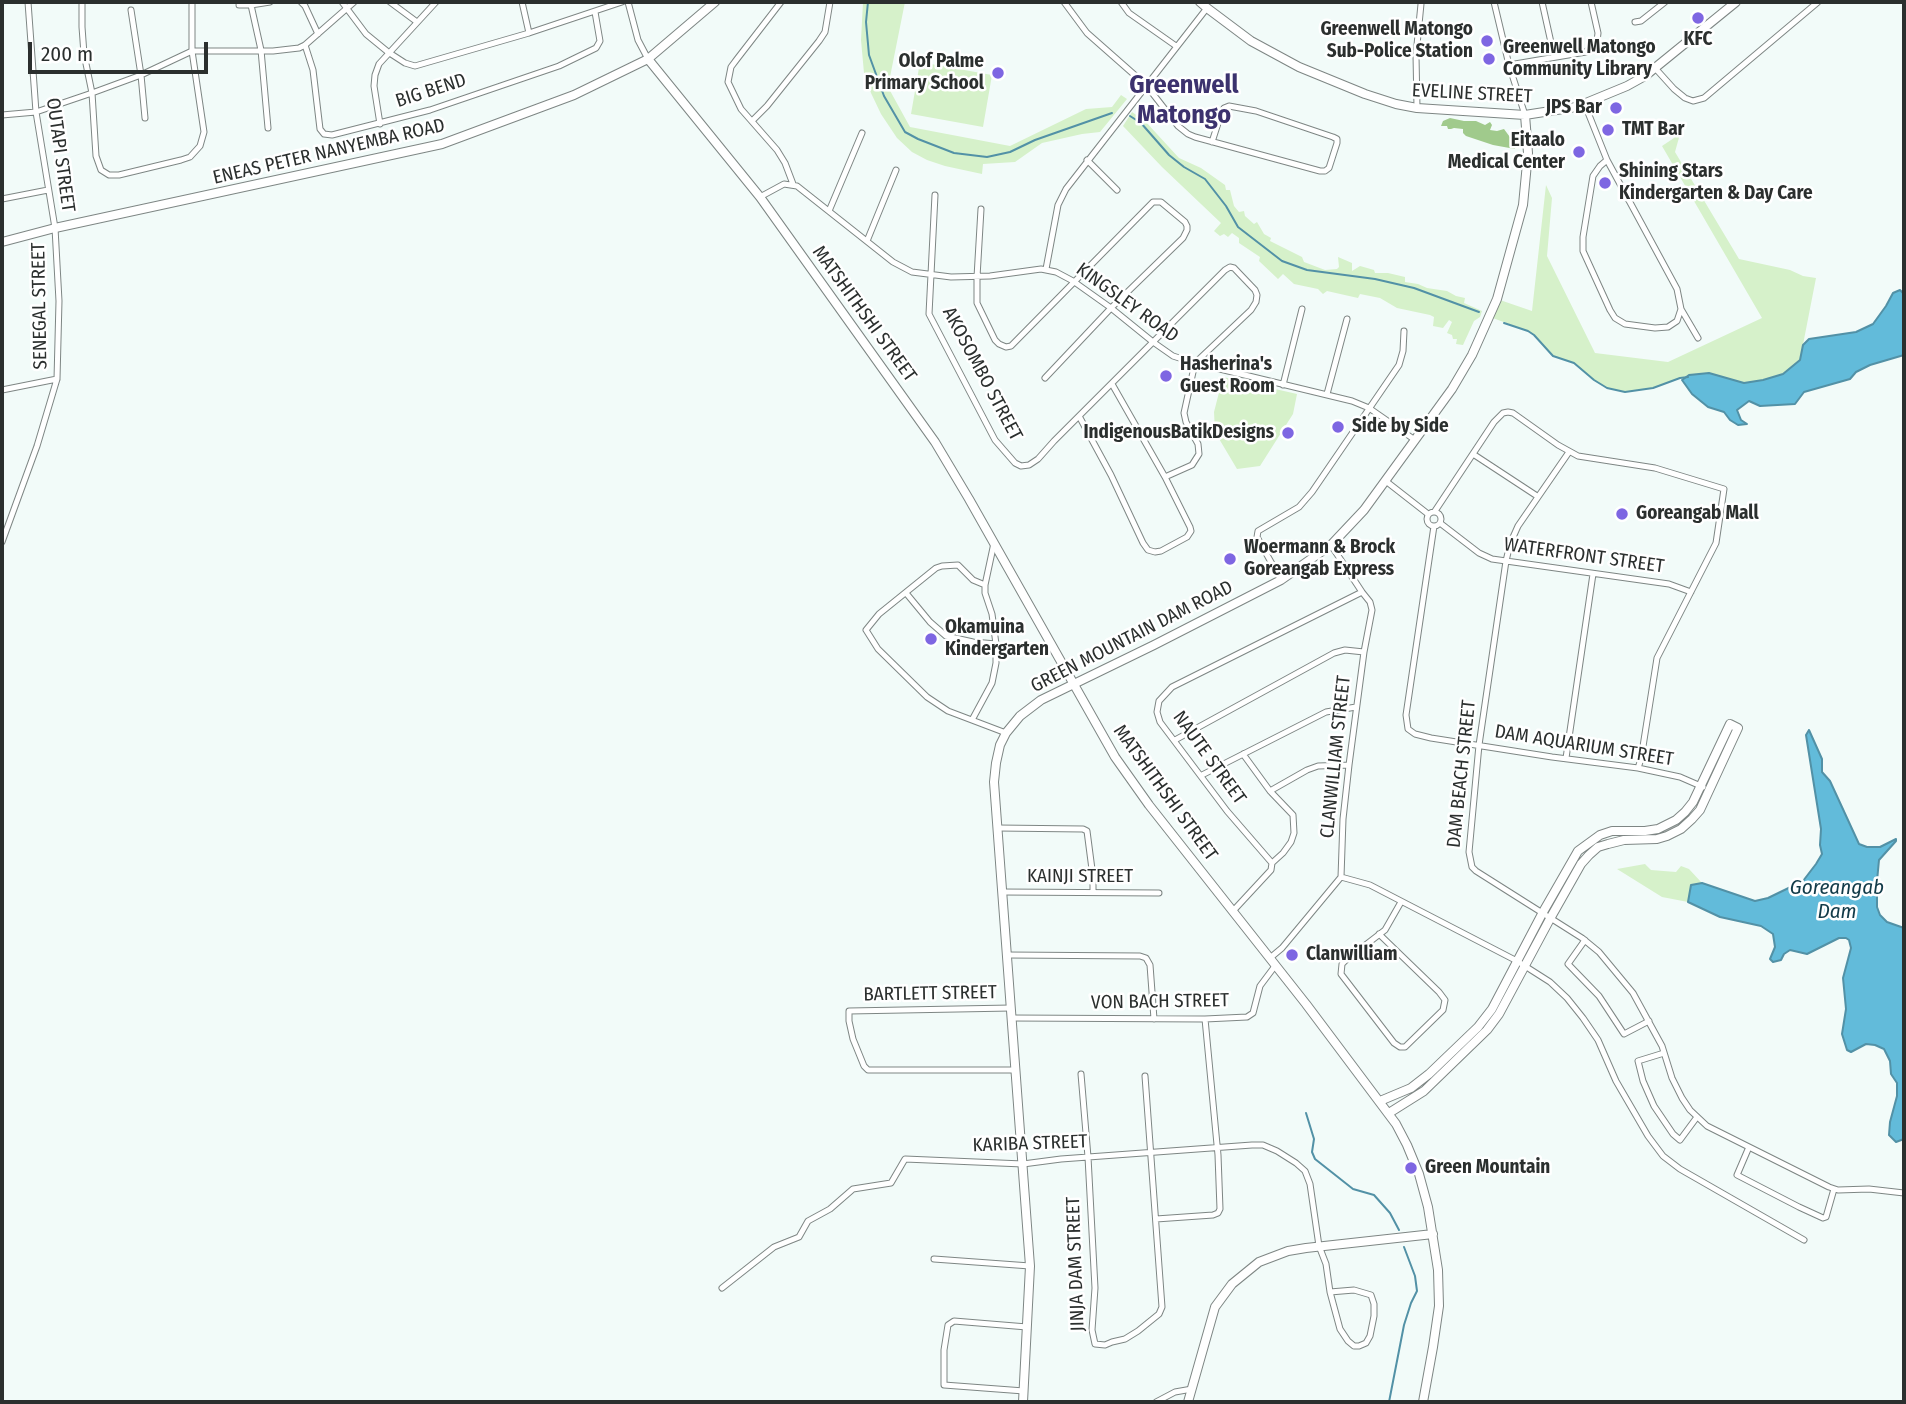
<!DOCTYPE html>
<style>
body{margin:0}
#map{position:relative;width:1906px;height:1404px;overflow:hidden;background:#f2fbf9;font-family:"Fira Sans Condensed",sans-serif}
canvas{display:block}
.frame{position:absolute;inset:0;border:4px solid #2b2f2e;pointer-events:none}
.scale{position:absolute;left:28px;top:42px;width:180px;height:32px;box-sizing:border-box;border:4px solid #2b2f2e;border-top:0;padding-left:9px;font-size:21px;line-height:24px;white-space:nowrap;color:#2b2f2e;-webkit-text-stroke:5px #fff;paint-order:stroke}
</style>
<div id="map">
<canvas width="1906" height="1404"></canvas>
<div class="frame"></div>
<div class="scale">200 m</div>
</div>
<script>
const ctx = document.querySelector('canvas').getContext('2d');
ctx.lineJoin = 'round';
function paint(path, color) { ctx.fillStyle = color; ctx.fill(path, 'evenodd'); }
const poly = rows => new Path2D(rows.map(r => 'M' + r).join(''));
function trace(path, color, width, dash) { ctx.strokeStyle = color; ctx.lineWidth = width; ctx.lineCap = dash ? 'butt' : 'round'; ctx.setLineDash(dash || []); ctx.stroke(path); }
function write(font, color, halo, rows, align = 'center') {
  ctx.font = font + ' "Fira Sans Condensed",sans-serif'; ctx.lineWidth = 5; ctx.setLineDash([]); ctx.textBaseline = 'middle'; ctx.strokeStyle = halo; ctx.fillStyle = color; for (const [text, x, y, turn = 0] of rows) {
    ctx.save(); ctx.translate(x, y); ctx.rotate((+turn || 0) * Math.PI / 180); ctx.textAlign = isNaN(turn) ? turn : align; if (halo) ctx.strokeText(text, 0, 0); ctx.fillText(text, 0, 0); ctx.restore();
  }
}
paint(poly([
 [863,2,905,2,888,87,910,127,1010,146,1086,109,1112,107,1121,95,1127,99,1100,132,1082,134,1042,143,1015,162,983,164,982,174,945,166,927,160,912,152,897,138,881,114,871,93,864,73,861,40],
 [920,62,992,75,983,127,911,114],
 [1132,112,1145,121,1179,158,1201,168,1225,185,1226,190,1230,190,1234,206,1239,212,1244,211,1245,216,1254,224,1257,222,1264,234,1271,238,1270,241,1302,257,1304,262,1325,270,1337,269,1339,267,1338,257,1352,263,1352,271,1360,266,1374,270,1375,273,1388,273,1405,277,1405,282,1418,284,1427,288,1447,291,1456,296,1465,298,1464,303,1482,311,1480,317,1474,321,1463,345,1456,344,1457,339,1453,339,1452,335,1447,333,1452,322,1449,320,1443,328,1433,326,1434,317,1430,315,1397,308,1380,298,1360,294,1358,298,1327,291,1323,294,1318,289,1294,284,1283,274,1278,279,1259,261,1260,257,1239,243,1239,238,1232,233,1228,237,1224,234,1220,236,1214,231,1221,223,1162,167,1123,126],
 [1680,134,1675,152,1739,259,1790,270,1803,276,1816,278,1800,360,1783,374,1763,380,1744,383,1709,373,1689,375,1653,388,1625,392,1607,388,1594,380,1574,363,1553,356,1534,335,1528,331,1490,317,1497,299,1532,311,1546,185,1552,198,1547,256,1595,353,1668,362,1762,318,1662,146],
 [1223,377,1297,394,1293,414,1260,466,1237,469,1215,432,1214,412],
 [1645,864,1651,870,1676,872,1681,866,1689,869,1702,883,1691,885,1688,902,1662,897,1617,869]
]), '#d6f1ca');
paint(poly([
 [1450,118,1464,121,1476,121,1485,125,1490,122,1492,125,1490,130,1497,131,1504,129,1515,144,1515,149,1493,145,1466,136,1463,133,1463,129,1454,128,1451,129,1448,129,1447,126,1441,126,1443,121]
]), '#a0ca8c');
const water = poly([
 [1900,290,1904,294,1904,355,1870,365,1856,372,1850,379,1804,392,1795,404,1760,406,1749,401,1737,410,1741,420,1747,424,1738,425,1730,420,1724,412,1708,407,1692,394,1682,380,1689,375,1709,373,1744,383,1763,380,1783,374,1800,360,1803,345,1809,339,1856,332,1873,324,1886,306,1893,293,1900,290],
 [1809,730,1822,759,1822,772,1830,781,1859,844,1867,847,1880,847,1896,839,1896,841,1879,860,1877,881,1877,907,1880,915,1887,922,1904,928,1904,1139,1896,1142,1889,1135,1890,1122,1897,1096,1897,1083,1891,1074,1890,1061,1884,1049,1875,1045,1866,1044,1851,1052,1847,1050,1842,1034,1846,1009,1843,978,1851,948,1849,940,1846,938,1839,938,1807,954,1790,950,1784,954,1781,960,1773,962,1770,959,1775,947,1773,934,1761,926,1720,917,1688,902,1691,885,1702,883,1755,901,1768,898,1803,881,1816,864,1822,854,1820,845,1821,829,1806,735,1809,730]
]);
paint(water, '#62bbda');
trace(water, '#5291a6', 2);
trace(poly([
 [868,2,866,22,869,55,884,96,905,132,918,139,954,153,987,157,1010,152,1035,140,1112,113],
 [1130,116,1141,123,1169,155,1184,167,1205,179,1226,206,1238,227,1282,261,1307,270,1375,279,1414,288,1479,312],
 [1504,323,1528,331,1534,335,1553,356,1574,363,1594,380,1607,388,1625,392,1653,388,1680,378,1688,377],
 [1306,1113,1314,1139,1312,1152,1315,1159,1353,1189,1374,1195,1390,1213,1399,1230],
 [1389,1402,1404,1325,1411,1303,1417,1291,1415,1276,1404,1247]
]), '#5291a6', 2);
const street = poly([
 [82,2,82,27,84,54,92,93,96,156,101,170,109,175,119,175,181,160,190,157,200,146,204,132,192,51,192,2],
 [301,2,305,6,318,34],
 [342,2,366,34,388,52,405,63,415,66,529,33,622,2],
 [390,2,417,22],
 [522,2,529,33],
 [628,2,638,40,648,59],
 [781,2,737,59,731,67,728,82,741,109,777,150,785,163,793,184],
 [1064,2,1087,33,1146,85,1178,126,1188,134,1195,137,1320,171,1325,171,1329,168,1337,143,1337,139,1333,137,1256,111,1229,106,1224,108,1221,114,1212,142],
 [1121,2,1129,13,1176,46],
 [1494,2,1509,65,1525,115],
 [1542,2,1554,56],
 [239,5,251,5,270,2],
 [251,5,261,50,268,128],
 [131,10,141,75,145,118],
 [1635,22,1641,21,1665,2],
 [305,45,313,70,320,129,324,134,332,135,430,110,559,66,596,48,600,41,595,12],
 [1509,65,1586,52,1597,41,1598,33,1591,2],
 [1655,68,1674,89,1685,98,1693,101,1704,98,1818,2],
 [1585,105,1607,160,1677,289,1681,309,1698,338],
 [1417,108,1416,55,1421,4],
 [2,115,36,112,92,93,141,75,192,51,273,51,299,48,305,45,354,2],
 [752,121,767,106,819,41,825,32,830,2],
 [380,124,374,86,375,75,379,64,436,2],
 [1087,160,1117,190],
 [1607,160,1600,166,1593,176,1583,237,1583,251,1610,310,1615,318,1625,324,1655,328,1668,327,1677,321,1681,309],
 [935,195,929,314,995,440,1015,463,1021,466,1029,465,1038,459,1054,441,1225,270,1230,267,1234,268,1255,290,1257,295,1256,302,1251,310,1195,363,1184,413,1186,422,1198,444,1199,454,1192,465,1165,477],
 [760,197,784,184,797,186,893,262,912,272,951,277,990,276,1041,269,1056,272,1073,281,1111,308,1153,342,1173,356,1195,363,1352,401,1369,408,1415,440],
 [2,199,48,190],
 [981,209,977,277,977,303,995,340,999,344,1006,347,1011,346,1153,202,1161,202,1185,222,1187,226,1187,230,1183,238,1111,308,1045,378],
 [829,211,862,133],
 [867,241,896,170],
 [1046,269,1058,205,1066,189,1207,8],
 [1283,385,1302,309],
 [2,390,57,379],
 [1327,394,1347,319],
 [1079,416,1111,475,1143,543,1148,550,1155,552,1161,551,1187,537,1191,531,1190,527,1165,477,1112,384],
 [1569,452,1518,526,1510,544,1506,561,1479,745,1469,852,1472,867,1476,871,1582,938,1599,952,1633,993,1662,1046,1672,1078,1682,1098,1690,1110,1707,1126,1829,1187,1838,1190,1869,1189,1904,1193],
 [1473,454,1537,496],
 [1387,482,1428,514],
 [1435,511,1494,422,1503,413,1508,412,1513,413,1558,445,1578,456,1655,468,1724,489,1716,543,1657,658,1641,759,1638,768],
 '1427 519a7 7 0 1 1 14 0a7 7 0 1 1-14 0Z',
 [1440,523,1479,553,1492,559,1669,584,1691,592],
 [1434,526,1406,715,1408,729,1415,734,1431,738,1552,757,1638,768,1680,777,1703,787],
 [2,542,37,446,57,379,59,301,55,228,36,112,28,2],
 [1281,580,1257,537,1258,531,1299,507,1312,492,1399,365,1403,351,1404,331],
 [985,585,973,580,958,565,942,566,936,568,879,614,866,630,878,649,927,697,948,711,1006,733],
 [906,593,930,622,946,636,973,642,996,644],
 [972,720,992,683,996,663,996,644,992,614,985,593,985,585,994,543],
 [1175,740,1334,653,1345,650,1364,652],
 [1243,754,1270,791,1293,815,1294,833,1291,842,1283,853,1272,863],
 [1566,758,1593,574],
 [1202,775,1326,712,1356,707],
 [1270,791,1307,770,1318,766,1349,765],
 [998,828,1083,829,1087,831,1093,877,1093,892],
 [1341,877,1370,885,1517,961,1550,982,1567,998,1583,1018,1598,1040,1616,1081,1648,1136,1663,1156,1680,1169,1804,1240],
 [1002,892,1159,893],
 [1233,911,1271,870,1272,863,1227,811,1160,722,1157,712,1159,701,1172,687,1362,592],
 [1379,934,1439,992,1445,1000,1443,1010,1405,1047,1400,1047,1394,1043,1341,974,1342,964,1346,960,1385,930,1401,902],
 [1585,940,1568,964,1599,996,1624,1034,1649,1021],
 [1008,955,1140,956,1146,958,1150,965,1154,1019],
 [1270,958,1282,948,1341,877,1343,819,1349,765,1364,652,1372,610,1370,602,1362,592,1331,545],
 [1011,1008,849,1011,849,1021,853,1039,864,1066,868,1070,1015,1070],
 [1012,1018,1205,1019,1247,1017,1253,1013,1260,986,1275,966],
 [1664,1053,1638,1061,1643,1081,1654,1106,1673,1134,1680,1140,1697,1117],
 [1081,1074,1088,1157,1095,1288,1092,1330,1095,1344,1105,1345,1112,1342,1125,1339,1138,1331,1159,1314,1162,1307,1145,1076],
 [1749,1147,1737,1175,1799,1207,1823,1218,1826,1217,1834,1189],
 [1156,1219,1213,1215,1218,1213,1220,1209,1218,1155,1205,1019],
 [934,1259,1030,1266],
 [722,1288,774,1247,799,1237,808,1221,830,1209,853,1189,891,1183,905,1159,1023,1164,1061,1159,1252,1145,1263,1145,1277,1151,1296,1163,1305,1171,1310,1184,1319,1246,1326,1264,1330,1292,1340,1329,1348,1341,1354,1346,1359,1346,1366,1343,1370,1336,1374,1316,1374,1304,1371,1295,1354,1290,1330,1292],
 [1024,1391,944,1385,944,1350,948,1325,954,1321,1027,1327],
 [1156,1402,1175,1392,1192,1389]
]);
const secondary = poly([
 [1200,2,1207,8,1251,41,1299,67,1365,94,1396,104,1417,108,1525,115,1576,107,1627,86,1645,76,1736,2],
 [648,59,760,197,935,442,969,499,1115,757,1149,805,1306,1004,1396,1124,1407,1145,1419,1174,1428,1207,1438,1270,1439,1306,1433,1347,1423,1402],
 [2,242,55,228,442,144,574,95,648,59,715,2],
 [1380,1101,1411,1088,1429,1074,1478,1027,1492,1009,1543,912,1578,851,1600,835,1612,831,1645,831,1658,829,1676,820,1685,812,1693,802,1730,724,1738,728,1700,810,1692,819,1681,829,1667,836,1657,839,1624,840,1608,844,1598,847,1589,855,1581,864,1551,917,1499,1014,1487,1030,1424,1091,1389,1113],
 [1023,1402,1030,1266,994,782,996,763,1000,745,1006,733,1020,716,1041,700,1154,645,1281,580,1331,545,1364,510,1452,389,1472,355,1497,299,1523,205,1528,153,1525,115],
 [1188,1402,1215,1307,1232,1284,1259,1262,1288,1251,1306,1248,1433,1234]
]);
trace(street, '#7e8684', 7);
trace(secondary, '#7e8684', 10);
trace(street, '#fff', 5);
trace(secondary, '#fff', 8);
for (const [x, y, r, color] of [
 [1698,18,7,"#7e66e2"],
 [1487,41,7,"#7e66e2"],
 [1489,59,7,"#7e66e2"],
 [998,73,7,"#7e66e2"],
 [1616,108,7,"#7e66e2"],
 [1608,130,7,"#7e66e2"],
 [1579,152,7,"#7e66e2"],
 [1605,183,7,"#7e66e2"],
 [1166,376,7,"#7e66e2"],
 [1338,427,7,"#7e66e2"],
 [1288,433,7,"#7e66e2"],
 [1622,514,7,"#7e66e2"],
 [1230,559,7,"#7e66e2"],
 [931,639,7,"#7e66e2"],
 [1292,955,7,"#7e66e2"],
 [1411,1168,7,"#7e66e2"]
]) { const dot = new Path2D(); dot.arc(x, y, r, 0, 2 * Math.PI); ctx.fillStyle = color; ctx.fill(dot); trace(dot, '#fff', 2.5); }
write('bold 19px', '#2b2f2e', '#fff', [
 ["Greenwell Matongo",1473,30,"right"],
 ["Sub-Police Station",1473,52,"right"],
 ["KFC",1698,40,"center"],
 ["Greenwell Matongo",1503,48],
 ["Community Library",1503,70],
 ["Olof Palme",984,62,"right"],
 ["Primary School",984,84,"right"],
 ["JPS Bar",1602,108,"right"],
 ["TMT Bar",1622,130],
 ["Eitaalo",1565,141,"right"],
 ["Medical Center",1565,163,"right"],
 ["Shining Stars",1619,172],
 ["Kindergarten & Day Care",1619,194],
 ["Hasherina's",1180,365],
 ["Guest Room",1180,387],
 ["Side by Side",1352,427],
 ["IndigenousBatikDesigns",1274,433,"right"],
 ["Goreangab Mall",1636,514],
 ["Woermann & Brock",1244,548],
 ["Goreangab Express",1244,570],
 ["Okamuina",945,628],
 ["Kindergarten",945,650],
 ["Clanwilliam",1306,955],
 ["Green Mountain",1425,1168]
], 'left');
write('19px', '#2b2f2e', '#fff', [
 ["BIG BEND",431,91,-18],
 ["EVELINE STREET",1472,94,3],
 ["ENEAS PETER NANYEMBA ROAD",329,152,-13],
 ["OUTAPI STREET",60,155,82],
 ["KINGSLEY ROAD",1127,303,36],
 ["SENEGAL STREET",40,306,-91],
 ["MATSHITHSHI STREET",864,314,54],
 ["AKOSOMBO STREET",982,374,62],
 ["WATERFRONT STREET",1584,556,8],
 ["GREEN MOUNTAIN DAM ROAD",1132,637,-27],
 ["DAM AQUARIUM STREET",1584,746,9],
 ["CLANWILLIAM STREET",1336,757,-84],
 ["NAUTE STREET",1209,758,54],
 ["DAM BEACH STREET",1462,774,-84],
 ["MATSHITHSHI STREET",1165,793,54],
 ["KAINJI STREET",1080,877],
 ["BARTLETT STREET",930,994,-1],
 ["VON BACH STREET",1160,1002,-1],
 ["KARIBA STREET",1030,1144,-2],
 ["JINJA DAM STREET",1076,1264,-92]
]);
write('italic 21px', '#123b49', '#fff', [
 ["Goreangab",1837,888],
 ["Dam",1837,912]
]);
write('bold 26px', '#3c326e', '#fff', [
 ["Greenwell",1184,86],
 ["Matongo",1184,116]
]);
</script>
